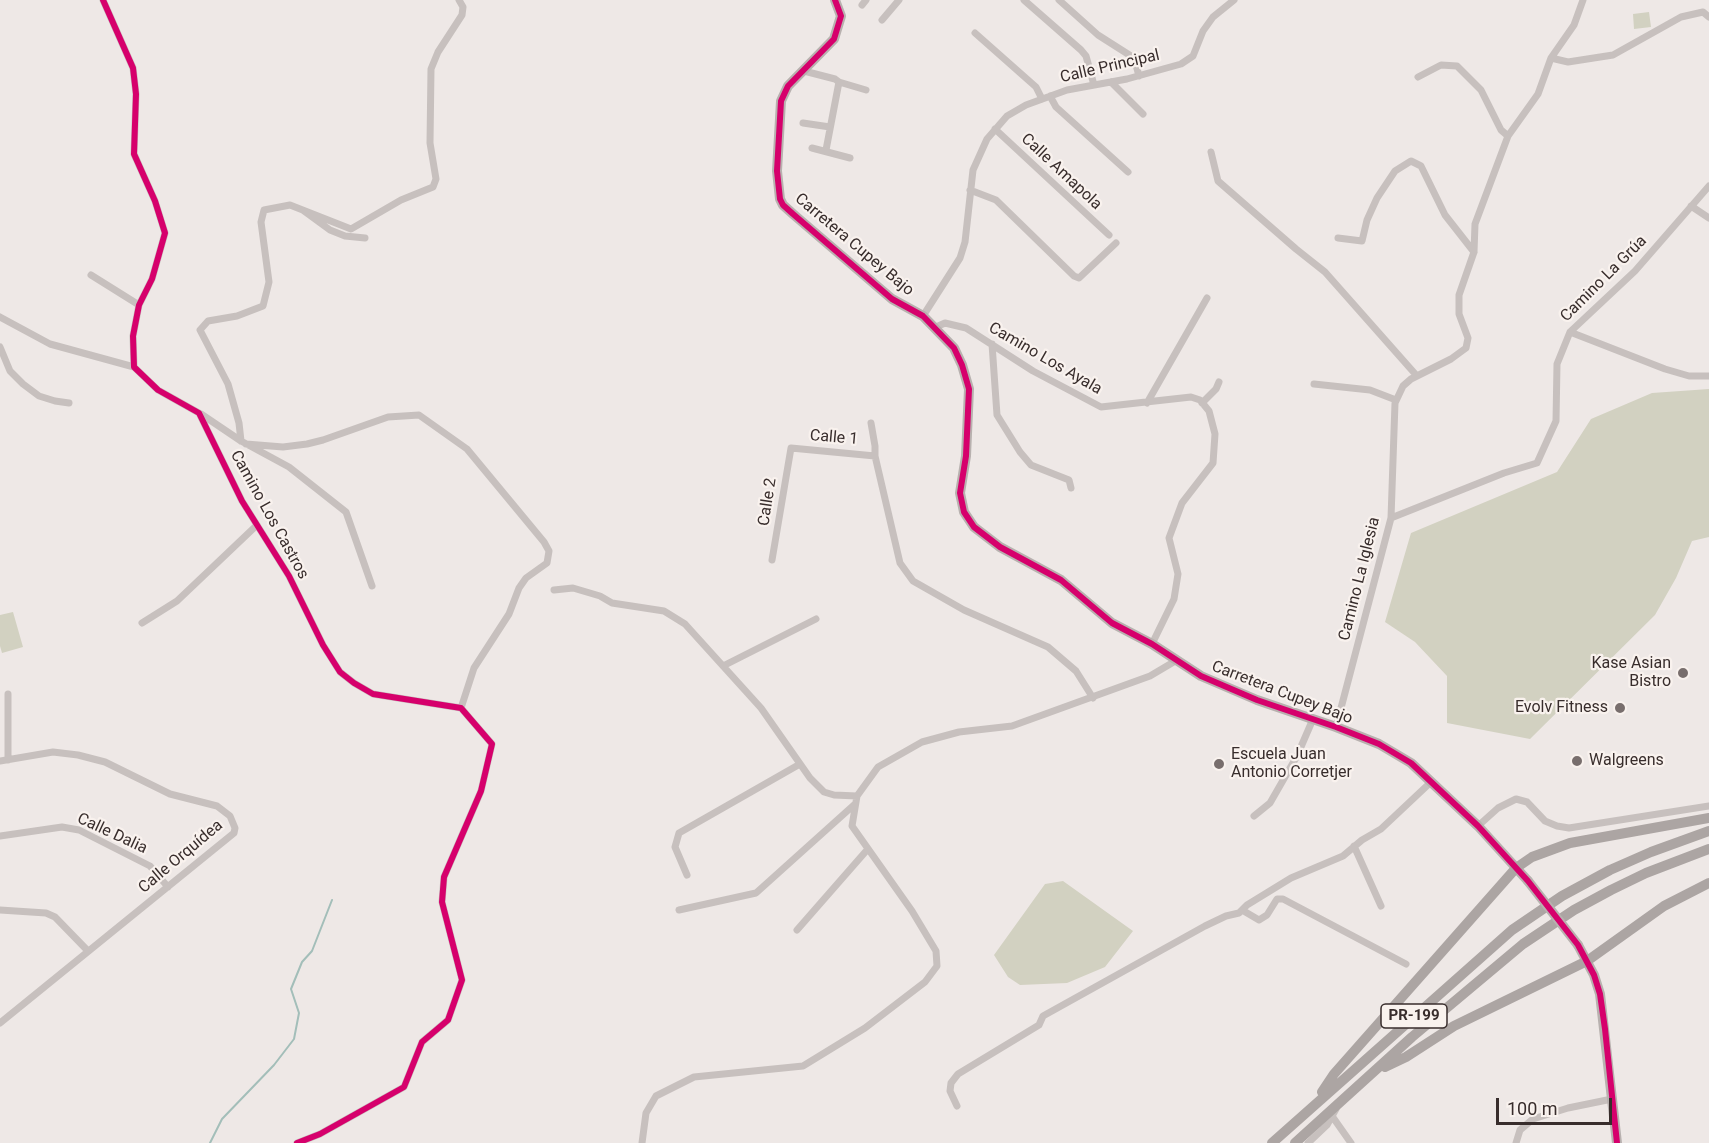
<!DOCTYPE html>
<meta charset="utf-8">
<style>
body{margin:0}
#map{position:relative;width:1709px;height:1143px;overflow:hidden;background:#eee8e6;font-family:Roboto,sans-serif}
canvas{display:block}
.scale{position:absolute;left:1496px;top:1098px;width:116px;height:27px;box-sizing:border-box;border:3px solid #382d2c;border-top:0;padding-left:8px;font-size:18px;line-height:21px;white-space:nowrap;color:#382d2c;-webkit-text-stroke:4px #f9f2ee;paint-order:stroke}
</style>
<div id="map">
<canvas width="1709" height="1143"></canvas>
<div class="scale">100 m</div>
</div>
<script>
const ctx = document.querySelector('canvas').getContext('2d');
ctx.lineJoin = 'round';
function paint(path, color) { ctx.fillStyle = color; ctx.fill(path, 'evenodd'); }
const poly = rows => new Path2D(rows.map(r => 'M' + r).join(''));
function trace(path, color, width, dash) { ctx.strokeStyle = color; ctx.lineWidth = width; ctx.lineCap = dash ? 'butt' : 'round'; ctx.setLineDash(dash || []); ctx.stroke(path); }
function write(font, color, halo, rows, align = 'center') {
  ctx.font = font + ' Roboto,sans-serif'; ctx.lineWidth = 4.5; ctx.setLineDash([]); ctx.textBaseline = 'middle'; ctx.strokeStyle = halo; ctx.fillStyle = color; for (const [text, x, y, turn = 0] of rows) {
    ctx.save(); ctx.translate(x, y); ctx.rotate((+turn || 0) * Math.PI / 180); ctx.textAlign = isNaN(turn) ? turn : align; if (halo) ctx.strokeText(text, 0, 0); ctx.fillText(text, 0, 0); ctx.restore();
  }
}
paint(poly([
 [1649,12,1651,27,1634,29,1633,14],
 [1709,389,1709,537,1692,541,1676,578,1655,615,1530,739,1447,723,1447,676,1415,642,1385,622,1411,533,1557,472,1591,419,1652,393],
 [13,612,23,647,2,653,0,646,0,615],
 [1063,881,1133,931,1105,967,1067,983,1020,985,1008,977,994,955,1045,884]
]), '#d2d1c1');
trace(poly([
 [210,1143,222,1119,274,1065,294,1039,299,1013,291,989,302,962,312,951,332,900]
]), '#a3beb9', 2);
trace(poly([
 [103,0,133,68,136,94,134,154,155,201,165,233,152,279,139,305,133,336,134,367,158,390,199,413,242,501,289,576,323,645,340,672,354,683,373,694,461,708,492,744,481,791,444,877,442,902,462,980,448,1020,422,1042,404,1087,320,1134,297,1143],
 [1024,0,1081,50,1086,56,1094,85],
 [1059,0,1098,35,1131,56,1135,61,1139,76],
 [862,5,866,0],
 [882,20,899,0],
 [975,33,1036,87,1042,99],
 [1551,58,1568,62,1613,55,1681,17,1703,12,1709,17],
 [804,71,835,79,839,82,826,150],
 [1418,77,1441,65,1457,66,1481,90,1501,130,1508,136],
 [839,82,866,90],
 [1111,82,1143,114],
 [1050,96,1056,107,1128,172],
 [803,123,830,127],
 [995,129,1109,235],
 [812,148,850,158],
 [1211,152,1218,181,1296,249,1325,272,1417,376],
 [970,190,996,200,1074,276,1079,278,1116,243],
 [1691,206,1709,218],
 [304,211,330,230,345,236,365,238],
 [1338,238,1362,241,1367,220,1377,198,1395,171,1411,161,1421,166,1445,215,1474,252],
 [91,275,139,305],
 [923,316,960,258,965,242,973,170,987,139,1007,116,1026,105,1067,90,1127,79,1181,64,1193,56,1203,31,1213,17,1234,0],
 [0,317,50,344,134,367],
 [936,327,945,323,966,328,1033,371,1101,407,1191,397,1200,400,1209,411,1215,434,1213,463,1182,503,1169,538,1178,574,1174,599,1152,644],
 [1570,332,1665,369,1689,376,1709,376],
 [992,344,997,415,1020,452,1031,465,1069,480,1071,488],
 [0,347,10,371,23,384,39,396,55,401,69,403],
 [1314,384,1370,390,1396,400],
 [1147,403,1207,298],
 [1202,403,1216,389,1219,382],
 [201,414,241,441,289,467,346,512,372,586],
 [871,423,875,446,875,456,900,563,913,581,964,610,1048,647,1076,671,1093,698],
 [241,441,239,423,228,384,200,330,208,321,237,316,263,306,269,282,261,222,264,210,290,205,351,229,401,200,433,187,436,179,430,143,431,69,438,52,462,15,463,7,459,0],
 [246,444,283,447,307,444,323,440,388,417,419,415,467,449,544,542,549,551,547,563,526,578,519,588,509,614,474,668,461,708],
 [1391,518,1504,473,1537,463,1556,421,1557,364,1570,332,1635,271,1709,186],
 [772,560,791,448,875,456],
 [554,590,573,588,600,596,612,603,664,611,685,624,761,708,810,778,824,792,834,795,857,796],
 [142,623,177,601,257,525],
 [723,666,816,619],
 [1336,727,1391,518,1395,403,1403,386,1411,379,1451,359,1466,348,1468,338,1459,314,1459,295,1474,252,1475,224,1508,136,1538,94,1551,58,1574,25,1583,0],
 [8,760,8,694],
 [0,761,53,752,78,755,105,762,170,794,217,806,230,816,235,828,234,833,0,1023],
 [1254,816,1270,803,1297,756,1313,719],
 [1478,826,1498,808,1516,799,1527,802,1545,821,1557,826,1569,828,1709,806],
 [0,836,62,827,79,830,150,866,168,887],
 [1354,846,1381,906],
 [687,875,675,847,679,833,800,764],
 [0,910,46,913,55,917,88,951],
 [679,910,756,893,855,804],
 [1242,910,1259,920,1267,915,1277,899,1283,899,1406,964],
 [797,930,867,850],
 [957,1106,950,1091,951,1083,958,1074,1039,1025,1043,1016,1205,926,1226,916,1239,913,1247,905,1291,878,1343,856,1362,840,1381,829,1431,782],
 [1332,1116,1351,1143],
 [642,1143,646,1113,656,1096,694,1077,803,1066,865,1028,925,982,937,966,936,951,912,911,852,826,857,796,878,767,922,742,959,732,1012,726,1150,676,1177,660],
 [1308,1143,1327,1125,1336,1109],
 [1516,1143,1520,1130,1533,1119,1568,1108,1612,1099]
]), '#c7c0be', 7);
trace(poly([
 [835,0,841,16,834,39,788,86,781,101,777,171,780,199,783,205,793,214,892,299,923,316,954,348,962,365,969,389,966,456,960,493,964,512,974,527,1000,547,1061,580,1112,623,1152,644,1201,676,1257,700,1336,727,1379,744,1411,763,1478,826,1528,881],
 [1578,945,1594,975,1600,994,1617,1143]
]), '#b8b1af', 10);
trace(poly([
 [1385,1067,1406,1057,1454,1026,1587,961,1664,906,1709,883],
 [1322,1092,1334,1074,1516,868,1532,857,1570,843,1709,818],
 [1272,1143,1512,930,1562,896,1610,870,1651,852,1709,831],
 [1295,1143,1412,1037,1523,944,1574,910,1611,890,1646,873,1709,849]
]), '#aca5a3', 10);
trace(poly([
 [1528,881,1578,945]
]), '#b8b1af', 10);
trace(poly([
 [103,0,133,68,136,94,134,154,155,201,165,233,152,279,139,305,133,336,134,367,158,390,199,413,242,501,289,576,323,645,340,672,354,683,373,694,461,708,492,744,481,791,444,877,442,902,462,980,448,1020,422,1042,404,1087,320,1134,297,1143],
 [835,0,841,16,834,39,788,86,781,101,777,171,780,199,783,205,793,214,892,299,923,316,954,348,962,365,969,389,966,456,960,493,964,512,974,527,1000,547,1061,580,1112,623,1152,644,1201,676,1257,700,1336,727,1379,744,1411,763,1478,826,1528,881,1578,945,1594,975,1600,994,1605,1029,1617,1143]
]), '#d6006c', 6);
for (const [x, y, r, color] of [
 [1683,673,6,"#786e6d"],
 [1620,708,6,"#786e6d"],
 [1577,761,6,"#786e6d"],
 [1219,764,6,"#786e6d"]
]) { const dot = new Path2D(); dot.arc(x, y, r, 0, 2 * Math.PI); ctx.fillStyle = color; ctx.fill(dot); trace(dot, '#f9f2ee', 2); }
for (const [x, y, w] of [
 [1414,1016,66]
]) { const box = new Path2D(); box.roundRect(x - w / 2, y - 12, w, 24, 4.5); ctx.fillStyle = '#f9f2ee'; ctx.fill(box); trace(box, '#382d2c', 1.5); }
write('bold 15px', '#382d2c', null, [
 ["PR-199",1414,1016]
]);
write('16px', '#382d2c', '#f9f2ee', [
 ["Calle Principal",1110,67,-13],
 ["Calle Amapola",1061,172,43],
 ["Carretera Cupey Bajo",854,245,40],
 ["Camino La Grúa",1604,279,-45],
 ["Camino Los Ayala",1045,359,30],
 ["Calle 1",834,438,5],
 ["Calle 2",768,502,-81],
 ["Camino Los Castros",269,515,61],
 ["Camino La Iglesia",1360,579,-76],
 ["Carretera Cupey Bajo",1282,693,21],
 ["Calle Dalia",112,834,25],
 ["Calle Orquídea",181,857,-40]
]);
write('16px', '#382d2c', '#f9f2ee', [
 ["Kase Asian",1671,664],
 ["Bistro",1671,682],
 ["Evolv Fitness",1608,708],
 ["Escuela Juan",1231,755,"left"],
 ["Antonio Corretjer",1231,773,"left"],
 ["Walgreens",1589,761,"left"]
], 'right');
</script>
